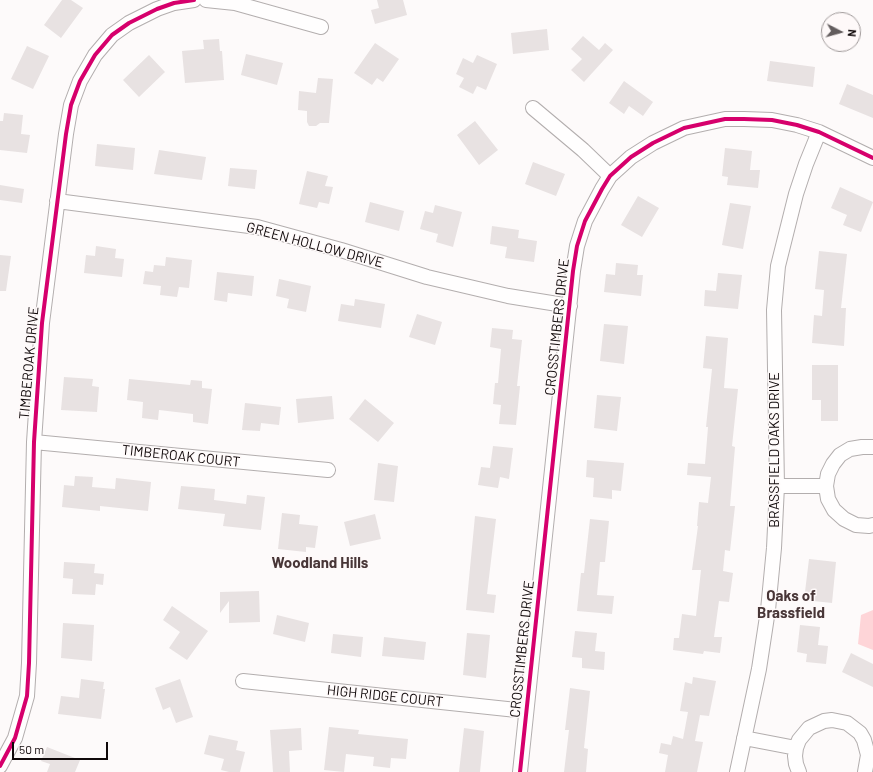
<!DOCTYPE html>
<style>
body{margin:0}
#map{position:relative;width:873px;height:772px;overflow:hidden;background:#fdfafa;font-family:Barlow,sans-serif}
canvas{display:block}
.north{position:absolute;left:821px;top:12px;width:40px;height:40px;box-sizing:border-box;background:#fef9f9;border:1px solid #9f9999;border-radius:50%;rotate:96deg;font-size:11px;font-weight:700;line-height:16px;text-align:center;color:#10090a}
.north::after{content:'';display:block;margin:auto;width:14px;height:18px;background:#635d5e;clip-path:polygon(50% 0,100% 100%,50% 72%,0 100%)}
.scale{position:absolute;left:12px;top:742px;width:96px;height:18px;box-sizing:border-box;border:2px solid #10090a;border-top:0;padding-left:5px;font-size:12px;line-height:14px;white-space:nowrap;color:#10090a;-webkit-text-stroke:3px #fef9f9;paint-order:stroke}
</style>
<div id="map">
<canvas width="873" height="772"></canvas>
<div class="north">N</div>
<div class="scale">50 m</div>
</div>
<script>
const ctx = document.querySelector('canvas').getContext('2d');
ctx.lineJoin = 'round';
function paint(path, color) { ctx.fillStyle = color; ctx.fill(path, 'evenodd'); }
const poly = rows => new Path2D(rows.map(r => 'M' + r).join(''));
function trace(path, color, width, dash) { ctx.strokeStyle = color; ctx.lineWidth = width; ctx.lineCap = dash ? 'butt' : 'round'; ctx.setLineDash(dash || []); ctx.stroke(path); }
function write(font, color, halo, rows, align = 'center') {
  ctx.font = font + ' Barlow,sans-serif'; ctx.lineWidth = 3; ctx.setLineDash([]); ctx.textBaseline = 'middle'; ctx.strokeStyle = halo; ctx.fillStyle = color; for (const [text, x, y, turn = 0] of rows) {
    ctx.save(); ctx.translate(x, y); ctx.rotate((+turn || 0) * Math.PI / 180); ctx.textAlign = isNaN(turn) ? turn : align; if (halo) ctx.strokeText(text, 0, 0); ctx.fillText(text, 0, 0); ctx.restore();
  }
}
paint(poly([
 [873,610,873,650,858,644,861,615]
]), '#fed5d8');
paint(poly([
 [62,0,71,0,83,8,61,38,44,25],
 [377,0,403,0,407,15,375,24,371,10,379,8],
 [547,29,549,50,513,54,511,33],
 [583,36,599,50,605,43,613,50,584,82,571,70,582,59,571,49],
 [219,39,220,51,222,51,224,80,185,83,182,51,204,49,203,40],
 [375,43,399,59,383,82,377,78,372,85,354,73],
 [27,46,49,56,33,89,11,79],
 [246,54,283,63,277,85,241,75],
 [149,55,165,72,139,97,123,80],
 [477,55,497,64,486,90,477,86,473,94,459,87,464,78,456,74,463,58,473,63],
 [770,61,815,67,813,87,767,81],
 [318,78,333,79,329,123,320,123,316,126,309,126,307,122,307,111,298,110,299,91,316,93],
 [624,81,653,102,643,116,629,106,624,114,609,103],
 [847,84,873,95,873,118,839,104],
 [4,113,23,115,21,134,30,135,27,153,0,150,0,121,3,121],
 [475,121,498,150,479,165,457,135],
 [97,144,135,148,133,170,95,166],
 [725,148,752,151,750,170,760,170,758,188,727,185,728,177,722,176],
 [159,150,206,157,202,180,154,174],
 [533,162,565,174,556,196,525,184],
 [230,168,257,170,255,189,228,186],
 [307,171,328,176,325,186,333,187,329,204,319,202,317,208,299,204],
 [0,185,24,189,22,203,0,200],
 [840,187,873,202,861,232,843,225,847,215,831,208],
 [638,196,659,208,642,237,621,225],
 [370,202,404,211,399,231,365,222],
 [730,203,751,206,743,249,722,245],
 [435,205,462,212,453,247,436,242,438,234,420,229,425,211,433,213],
 [492,226,519,230,518,238,537,241,534,262,505,258,507,247,490,244],
 [96,246,116,249,115,258,124,259,122,277,84,273,86,255,95,256],
 [819,251,847,254,841,308,846,308,844,346,812,343,814,315,822,316,824,290,815,289],
 [0,255,11,256,6,291,0,291],
 [166,257,192,260,189,288,179,287,177,297,160,295,161,286,143,284,145,271,153,272,154,265,165,266],
 [616,263,638,265,637,275,643,275,641,296,604,292,606,274,615,275],
 [217,272,254,276,252,296,228,293,227,302,214,300],
 [718,273,742,275,738,309,704,306,705,290,716,291],
 [279,279,311,286,306,312,287,308,289,299,276,296],
 [355,299,385,304,381,328,338,321,341,304,354,306],
 [417,314,442,322,435,345,409,337],
 [604,324,628,326,624,364,600,361],
 [492,328,513,330,512,339,522,340,517,386,520,386,516,425,499,424,501,405,493,404,495,383,498,383,501,349,490,347],
 [706,336,728,338,724,388,738,389,732,446,735,447,730,506,735,506,730,551,725,550,723,571,733,573,729,602,719,601,714,637,722,637,720,653,704,651,703,654,673,650,674,638,679,638,682,614,696,616,701,570,692,570,698,526,697,526,699,502,708,503,711,477,687,475,688,463,705,464,708,427,706,427,712,369,703,368],
 [812,365,838,365,838,421,821,421,821,400,812,400],
 [64,377,93,379,92,386,99,387,97,412,61,410],
 [129,379,190,385,191,380,202,381,202,388,212,389,208,424,193,422,193,414,159,410,158,420,142,418,143,402,127,400],
 [597,395,621,397,617,431,594,428],
 [332,396,334,419,298,423,296,399],
 [365,399,394,423,378,442,349,419],
 [245,403,281,407,279,425,261,423,260,431,242,430],
 [493,446,513,448,509,479,500,477,498,488,478,485,481,467,490,468],
 [587,460,624,463,621,491,612,490,612,499,593,497,594,478,586,477],
 [378,463,398,466,394,502,374,500],
 [75,476,93,477,92,487,115,489,116,478,151,482,148,511,100,506,100,511,62,507,64,485,74,486],
 [181,486,215,489,214,500,246,504,247,495,265,497,261,530,223,526,225,514,178,509],
 [282,513,300,515,299,524,318,526,315,548,306,547,306,552,278,549],
 [375,514,381,539,350,546,344,522],
 [475,516,496,519,487,594,496,595,494,613,466,610],
 [590,519,609,521,605,562,600,562,597,595,614,596,612,614,577,611,581,573,584,573],
 [809,559,836,562,832,603,804,600],
 [64,562,95,564,94,573,104,574,103,585,96,584,95,595,72,594,73,579,63,578],
 [259,591,260,622,229,623,229,601,220,613,220,592],
 [172,606,208,631,187,660,169,648,180,632,163,620],
 [277,615,309,623,305,642,273,634],
 [63,623,94,625,92,661,61,658],
 [800,625,820,627,818,645,828,646,826,664,806,662,807,654,797,652],
 [575,631,597,633,595,651,605,652,604,670,582,668,582,658,572,657],
 [467,633,490,635,486,678,463,675],
 [333,634,363,637,361,657,331,653],
 [384,637,426,642,424,660,382,656],
 [851,653,873,664,873,687,842,672],
 [693,677,716,681,709,716,700,715,695,741,703,742,697,772,665,772,668,755,659,753,661,743,671,745,673,736,683,739,688,712,680,711,685,682,692,684],
 [81,679,104,682,103,689,105,689,101,719,58,714,61,696,79,698],
 [180,679,193,717,176,723,170,707,163,710,155,688],
 [570,688,590,691,584,748,588,749,586,772,564,772,569,730,565,730],
 [329,727,359,730,358,734,408,739,406,759,391,758,390,768,373,766,374,757,346,754,344,772,324,770],
 [301,728,302,750,289,751,290,772,273,772,270,730],
 [464,728,484,731,480,772,459,772],
 [209,735,238,741,236,750,245,752,240,772,229,772,221,770,224,759,204,754],
 [47,747,80,760,75,772,47,772,50,764,41,761]
]), '#e8e2e2');
const minor = poly([
 [206,0,235,3,321,27],
 [533,108,583,150,610,176],
 [57,201,257,227,341,250,427,277,508,296,570,306],
 [34,442,328,470],
 [873,447,862,447,850,449,840,455,833,464,828,474,826,486,828,499,834,510,844,519,856,525,869,526,873,525],
 [777,486,826,486],
 [243,681,526,711],
 [744,738,796,748],
 [0,766,15,738,27,696,29,663,34,442,42,323,66,134,71,105,80,81,95,55,112,35,129,23,157,9,174,3,194,0],
 [520,772,573,271,577,246,585,221,602,189,610,176,631,157,653,143,684,128,725,119,744,119,772,120,797,125,819,132,873,158],
 [737,772,759,669,768,610,774,548,777,486,774,310,778,266,796,194,806,164,819,132],
 [799,772,796,764,795,756,796,748,799,740,809,728,824,721,832,720,847,723,860,733,864,740,868,755,865,772]
]);
trace(minor, '#b3aeae', 16);
trace(minor, '#fffefe', 14);
trace(poly([
 [0,766,15,738,27,696,29,663,34,442,42,323,66,134,71,105,80,81,95,55,112,35,129,23,157,9,174,3,194,0],
 [520,772,573,271,577,246,585,221,602,189,610,176,631,157,653,143,684,128,725,119,744,119,772,120,797,125,819,132,873,158]
]), '#d6006c', 4);
write('14px', '#10090a', '#fef9f9', [
 ["GREEN HOLLOW DRIVE",315,245,15],
 ["CROSSTIMBERS DRIVE",557,327,-84],
 ["TIMBEROAK DRIVE",29,363,-85],
 ["BRASSFIELD OAKS DRIVE",774,450,-90],
 ["TIMBEROAK COURT",181,456,6],
 ["CROSSTIMBERS DRIVE",522,649,-84],
 ["HIGH RIDGE COURT",385,696,6]
]);
write('bold 15px', '#483637', '#fef9f9', [
 ["Woodland Hills",320,563],
 ["Oaks of",791,596],
 ["Brassfield",791,613]
]);
</script>
